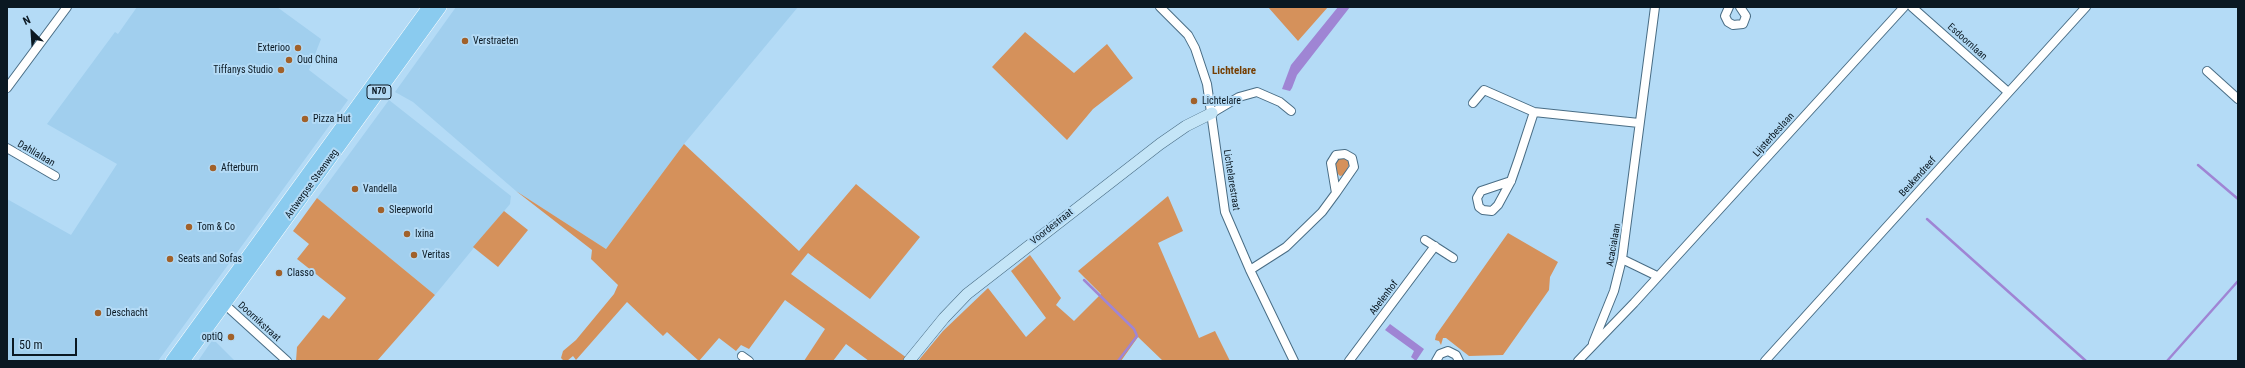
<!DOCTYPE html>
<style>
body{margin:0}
#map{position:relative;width:2245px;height:368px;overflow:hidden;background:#b4dbf6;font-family:"Roboto Condensed",sans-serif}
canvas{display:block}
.frame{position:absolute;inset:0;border:8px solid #0a1822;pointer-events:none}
.north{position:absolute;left:12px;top:12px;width:40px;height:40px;-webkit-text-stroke:3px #b4dbf6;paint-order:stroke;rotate:335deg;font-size:11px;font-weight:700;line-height:16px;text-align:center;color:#0a1822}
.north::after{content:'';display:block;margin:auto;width:14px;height:18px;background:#0a1822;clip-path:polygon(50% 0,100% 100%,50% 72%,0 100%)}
.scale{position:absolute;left:12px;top:338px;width:65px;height:18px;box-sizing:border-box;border:2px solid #0a1822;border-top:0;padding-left:5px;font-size:12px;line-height:14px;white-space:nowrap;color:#0a1822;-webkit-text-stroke:3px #b4dbf6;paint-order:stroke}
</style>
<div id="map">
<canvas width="2245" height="368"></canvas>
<div class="frame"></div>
<div class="north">N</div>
<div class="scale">50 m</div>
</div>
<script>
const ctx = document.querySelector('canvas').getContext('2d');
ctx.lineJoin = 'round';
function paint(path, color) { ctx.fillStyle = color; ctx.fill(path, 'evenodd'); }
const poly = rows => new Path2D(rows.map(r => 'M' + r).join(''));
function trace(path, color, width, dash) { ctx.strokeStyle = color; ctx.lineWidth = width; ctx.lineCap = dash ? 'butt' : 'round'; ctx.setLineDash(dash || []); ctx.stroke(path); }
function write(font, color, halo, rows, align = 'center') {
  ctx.font = font + ' "Roboto Condensed",sans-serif'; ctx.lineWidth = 4; ctx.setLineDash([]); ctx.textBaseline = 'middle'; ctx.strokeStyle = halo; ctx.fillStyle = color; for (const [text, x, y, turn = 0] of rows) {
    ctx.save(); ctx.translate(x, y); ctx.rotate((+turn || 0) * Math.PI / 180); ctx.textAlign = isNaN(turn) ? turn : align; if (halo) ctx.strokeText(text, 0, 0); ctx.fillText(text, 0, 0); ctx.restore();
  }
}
paint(poly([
 [137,7,277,7,321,39,309,70,348,100,158,361,7,361,7,199,71,235,117,164,47,124,115,32,118,34],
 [456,7,798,7,684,144,606,249,516,191,413,102,395,92],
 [389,100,511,196,510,204,435,295,317,198],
 [213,339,235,361,198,361]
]), '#a1cfee');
paint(poly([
 [1268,7,1328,7,1298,41],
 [1025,32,1074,73,1107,44,1133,78,1093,109,1067,140,992,67],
 [684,144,799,251,856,184,920,237,870,299,808,253,791,274,907,358,905,361,869,361,846,344,833,361,804,361,825,329,785,300,749,349,741,345,736,351,719,338,699,361,667,332,663,336,627,302,576,360,573,356,567,361,564,361,561,358,563,351,576,340,614,294,618,285,591,259,592,250,516,191,606,249],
 [1341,156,1348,159,1350,163,1344,175,1340,176,1336,172,1335,161],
 [1168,196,1183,231,1158,243,1199,338,1215,331,1230,361,1163,361,1138,337,1121,361,918,361,943,331,988,288,1026,337,1046,318,1011,271,1030,255,1061,298,1056,305,1074,321,1101,294,1078,271],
 [317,198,435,295,377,361,296,361,297,347,323,315,329,319,346,298,297,259,309,244,293,231],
 [504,211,528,230,498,267,473,247],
 [1508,233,1558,262,1550,277,1549,290,1503,355,1469,356,1446,338,1443,338,1441,345,1439,341,1435,340,1436,335]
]), '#d5915b');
paint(poly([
 [1338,7,1350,7,1297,75,1292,88,1290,91,1282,89,1291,65],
 [1390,324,1424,349,1416,361,1411,357,1414,351,1385,330]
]), '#9f85d4');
trace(poly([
 [2198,165,2238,199],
 [1927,219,2086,361],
 [1084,280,1134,329,1137,336,1118,361],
 [2167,361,2238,281]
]), '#9f85d4', 2.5);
const street = poly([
 [1160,7,1188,35,1195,48,1207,84,1225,212,1250,270,1294,361],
 [1729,7,1725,16,1728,22,1733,25,1743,24,1746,16,1740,7],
 [1912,7,2008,92],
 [2207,71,2238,99],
 [7,88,67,7],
 [1473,103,1484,90,1534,112,1639,123],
 [1212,113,1239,97,1257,92,1280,102,1291,111],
 [7,148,55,176],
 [1511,181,1481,191,1477,198,1479,207,1483,210,1492,211,1498,205,1511,181,1519,158,1534,112],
 [1425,240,1453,258],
 [1622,259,1657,276],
 [1250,270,1286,247,1322,212,1336,193,1331,163,1336,155,1345,154,1352,158,1354,167,1336,193],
 [221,301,287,361],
 [1593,343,1614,291,1622,259,1655,7],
 [742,356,749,361],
 [1349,361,1435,246],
 [1436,361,1440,354,1448,351,1456,355,1459,361],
 [1578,361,1634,303,1904,7],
 [1765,361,2086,7]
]);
const secondary = poly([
 [909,361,944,318,967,294,1160,144,1186,126,1212,113]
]);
const primary = poly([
 [172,361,429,7],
 [183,361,440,7]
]);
trace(street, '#496d85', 10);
trace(secondary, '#496d85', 12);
trace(primary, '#fff', 14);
trace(street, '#fff', 8);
trace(secondary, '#c4e5f7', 11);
trace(primary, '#8acbef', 13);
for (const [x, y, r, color] of [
 [465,41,4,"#a1612a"],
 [298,48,4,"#a1612a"],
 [289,60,4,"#a1612a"],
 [281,70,4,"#a1612a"],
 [1194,101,4,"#a1612a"],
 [305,119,4,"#a1612a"],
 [213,168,4,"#a1612a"],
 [355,189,4,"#a1612a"],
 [381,210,4,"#a1612a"],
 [189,227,4,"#a1612a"],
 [407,234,4,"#a1612a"],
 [414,255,4,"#a1612a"],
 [170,259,4,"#a1612a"],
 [279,273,4,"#a1612a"],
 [98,313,4,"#a1612a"],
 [231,337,4,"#a1612a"]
]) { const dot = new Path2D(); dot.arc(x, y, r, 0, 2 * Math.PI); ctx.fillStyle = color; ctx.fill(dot); trace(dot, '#b4dbf6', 1.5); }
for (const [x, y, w] of [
 [379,92,24]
]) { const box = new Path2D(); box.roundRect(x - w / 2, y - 7, w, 14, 3); ctx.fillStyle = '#b4dbf6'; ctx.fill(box); trace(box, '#0a1822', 1); }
write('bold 9px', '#0a1822', null, [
 ["N70",379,92]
]);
write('10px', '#0a1822', '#b4dbf6', [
 ["Verstraeten",473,41],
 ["Exterioo",290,48,"right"],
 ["Oud China",297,60],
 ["Tiffanys Studio",273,70,"right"],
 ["Lichtelare",1202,101],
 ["Pizza Hut",313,119],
 ["Afterburn",221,168],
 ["Vandella",363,189],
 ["Sleepworld",389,210],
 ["Tom & Co",197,227],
 ["Ixina",415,234],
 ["Veritas",422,255],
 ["Seats and Sofas",178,259],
 ["Classo",287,273],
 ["Deschacht",106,313],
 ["optiQ",223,337,"right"]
], 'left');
write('10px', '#0a1822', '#b4dbf6', [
 ["Esdoornlaan",1967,42,42],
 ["Lijsterbeslaan",1774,135,-48],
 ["Dahlialaan",36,154,30],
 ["Beukendreef",1918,177,-48],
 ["Lichtelarestraat",1231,180,81],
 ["Antwerpse Steenweg",312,184,-54],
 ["Voordestraat",1052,227,-38],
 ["Acacialaan",1614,245,-80],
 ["Abelenhof",1384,298,-53],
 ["Doornikstraat",259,322,42]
]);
write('bold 11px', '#753e02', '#b4dbf6', [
 ["Lichtelare",1234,71]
]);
</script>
